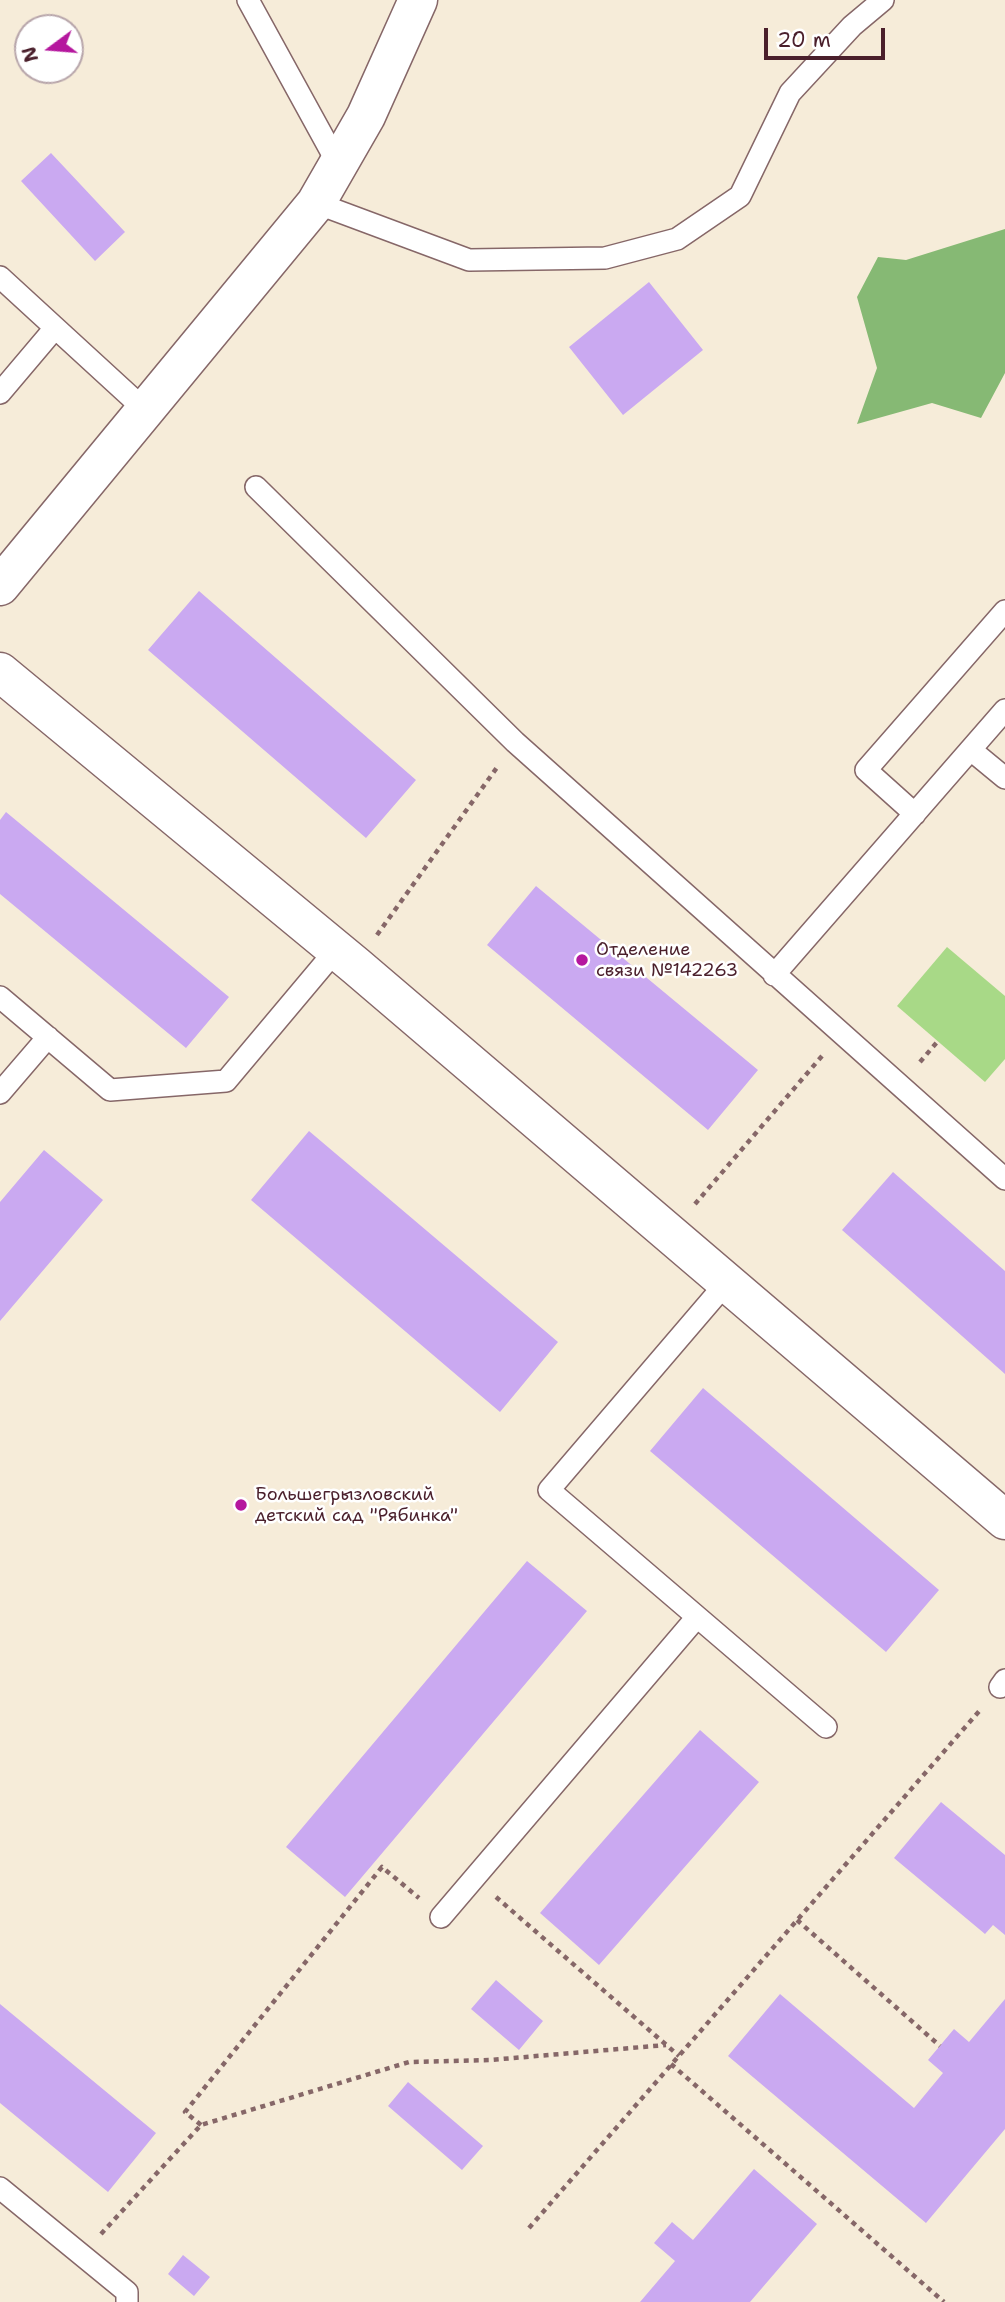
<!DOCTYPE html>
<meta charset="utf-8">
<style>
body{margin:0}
#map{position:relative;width:1005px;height:2302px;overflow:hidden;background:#f6ecd9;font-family:"Shantell Sans",sans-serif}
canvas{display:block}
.north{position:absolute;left:14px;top:14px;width:70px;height:70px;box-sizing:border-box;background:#fff;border:2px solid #b7a5aa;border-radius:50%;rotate:254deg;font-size:19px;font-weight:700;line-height:28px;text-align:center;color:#4a1f2b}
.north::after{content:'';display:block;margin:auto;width:24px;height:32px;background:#b5179e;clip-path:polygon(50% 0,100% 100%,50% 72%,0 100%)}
.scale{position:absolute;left:764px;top:28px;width:121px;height:32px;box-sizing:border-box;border:4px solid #4a1f2b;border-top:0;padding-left:9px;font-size:21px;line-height:24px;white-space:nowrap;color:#4a1f2b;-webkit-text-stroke:5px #fff;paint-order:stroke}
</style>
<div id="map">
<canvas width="1005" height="2302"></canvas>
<div class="north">N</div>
<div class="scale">20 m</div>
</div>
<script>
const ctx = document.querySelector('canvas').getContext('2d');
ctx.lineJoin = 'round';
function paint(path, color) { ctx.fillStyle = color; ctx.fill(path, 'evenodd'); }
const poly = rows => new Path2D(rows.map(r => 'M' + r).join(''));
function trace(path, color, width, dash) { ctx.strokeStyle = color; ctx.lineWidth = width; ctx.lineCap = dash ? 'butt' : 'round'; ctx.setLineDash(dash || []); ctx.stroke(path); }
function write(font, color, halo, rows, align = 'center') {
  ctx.font = font + ' "Shantell Sans",sans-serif'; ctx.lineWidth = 5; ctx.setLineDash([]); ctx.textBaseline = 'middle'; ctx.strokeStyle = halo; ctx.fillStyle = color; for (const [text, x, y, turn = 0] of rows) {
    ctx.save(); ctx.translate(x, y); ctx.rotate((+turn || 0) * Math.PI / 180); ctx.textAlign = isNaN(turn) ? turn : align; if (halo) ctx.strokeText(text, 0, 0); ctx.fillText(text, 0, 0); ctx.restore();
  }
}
paint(poly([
 [947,947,1005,996,1005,1059,985,1082,897,1006]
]), '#a8d987');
paint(poly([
 [1005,229,1005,373,981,418,932,403,857,424,877,368,857,297,878,257,906,260]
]), '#86b974');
paint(poly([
 [51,153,125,232,95,261,21,181],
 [649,282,703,350,623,415,569,347],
 [199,591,416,780,366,838,148,650],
 [6,812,229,997,186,1048,0,894,0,820],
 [536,886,758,1070,708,1130,487,945],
 [309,1131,558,1342,500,1412,251,1200],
 [44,1150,103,1200,0,1321,0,1202],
 [893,1172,1005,1271,1005,1374,842,1230],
 [703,1388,939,1590,886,1652,650,1451],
 [527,1561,587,1611,345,1897,286,1847],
 [700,1730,759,1782,599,1965,540,1913],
 [941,1802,1005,1855,1005,1935,993,1925,985,1934,894,1858],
 [496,1980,543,2021,519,2050,471,2009],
 [780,1994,914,2108,943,2073,928,2060,954,2029,969,2042,1005,1999,1005,2129,926,2223,728,2056],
 [0,2004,156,2133,108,2192,0,2103],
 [408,2082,483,2146,462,2170,388,2106],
 [754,2169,817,2224,750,2302,640,2302,675,2261,654,2243,672,2222,693,2240],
 [183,2255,210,2277,194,2296,168,2274]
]), '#caa9f1');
const service = poly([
 [248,0,338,164],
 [316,203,469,260,605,258,677,239,740,196,790,93,852,26,883,0],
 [0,277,145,410],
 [0,393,55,328],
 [256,487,515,742,1005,1179],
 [971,750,1005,778],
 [915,814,866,770,1005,611],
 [774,975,1005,710],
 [0,997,110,1090,226,1081,336,950],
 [0,1093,48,1037],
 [727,1282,549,1490,826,1727],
 [1000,1687,1005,1680],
 [441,1917,697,1617],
 [0,2188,127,2292,127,2302]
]);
const minor = poly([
 [0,672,356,966,1005,1520]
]);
const tertiary = poly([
 [0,586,316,203,366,116,418,0]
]);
trace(service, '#866768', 24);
trace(minor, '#866768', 41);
trace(tertiary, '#866768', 41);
trace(poly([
 [377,935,498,766],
 [920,1062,938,1041],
 [695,1204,822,1056],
 [496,1897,679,2056],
 [797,1920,940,2046],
 [671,2064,944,2302],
 [201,2125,185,2112,382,1867,419,1898],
 [529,2228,981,1709],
 [101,2234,201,2125,409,2062,490,2060,666,2045]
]), '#866768', 4.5, [5, 5]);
trace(service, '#fff', 21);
trace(minor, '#fff', 38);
trace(tertiary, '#fff', 38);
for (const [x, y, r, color] of [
 [582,960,7,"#b5179e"],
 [241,1505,7,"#b5179e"]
]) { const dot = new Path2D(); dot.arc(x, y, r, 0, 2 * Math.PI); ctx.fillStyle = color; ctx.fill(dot); trace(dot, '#fff', 2.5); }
write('18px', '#4a1f2b', '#fff', [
 ["Отделение",596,950],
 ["связи №142263",596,971],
 ["Большегрызловский",255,1495],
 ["детский сад \"Рябинка\"",255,1516]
], 'left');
</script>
